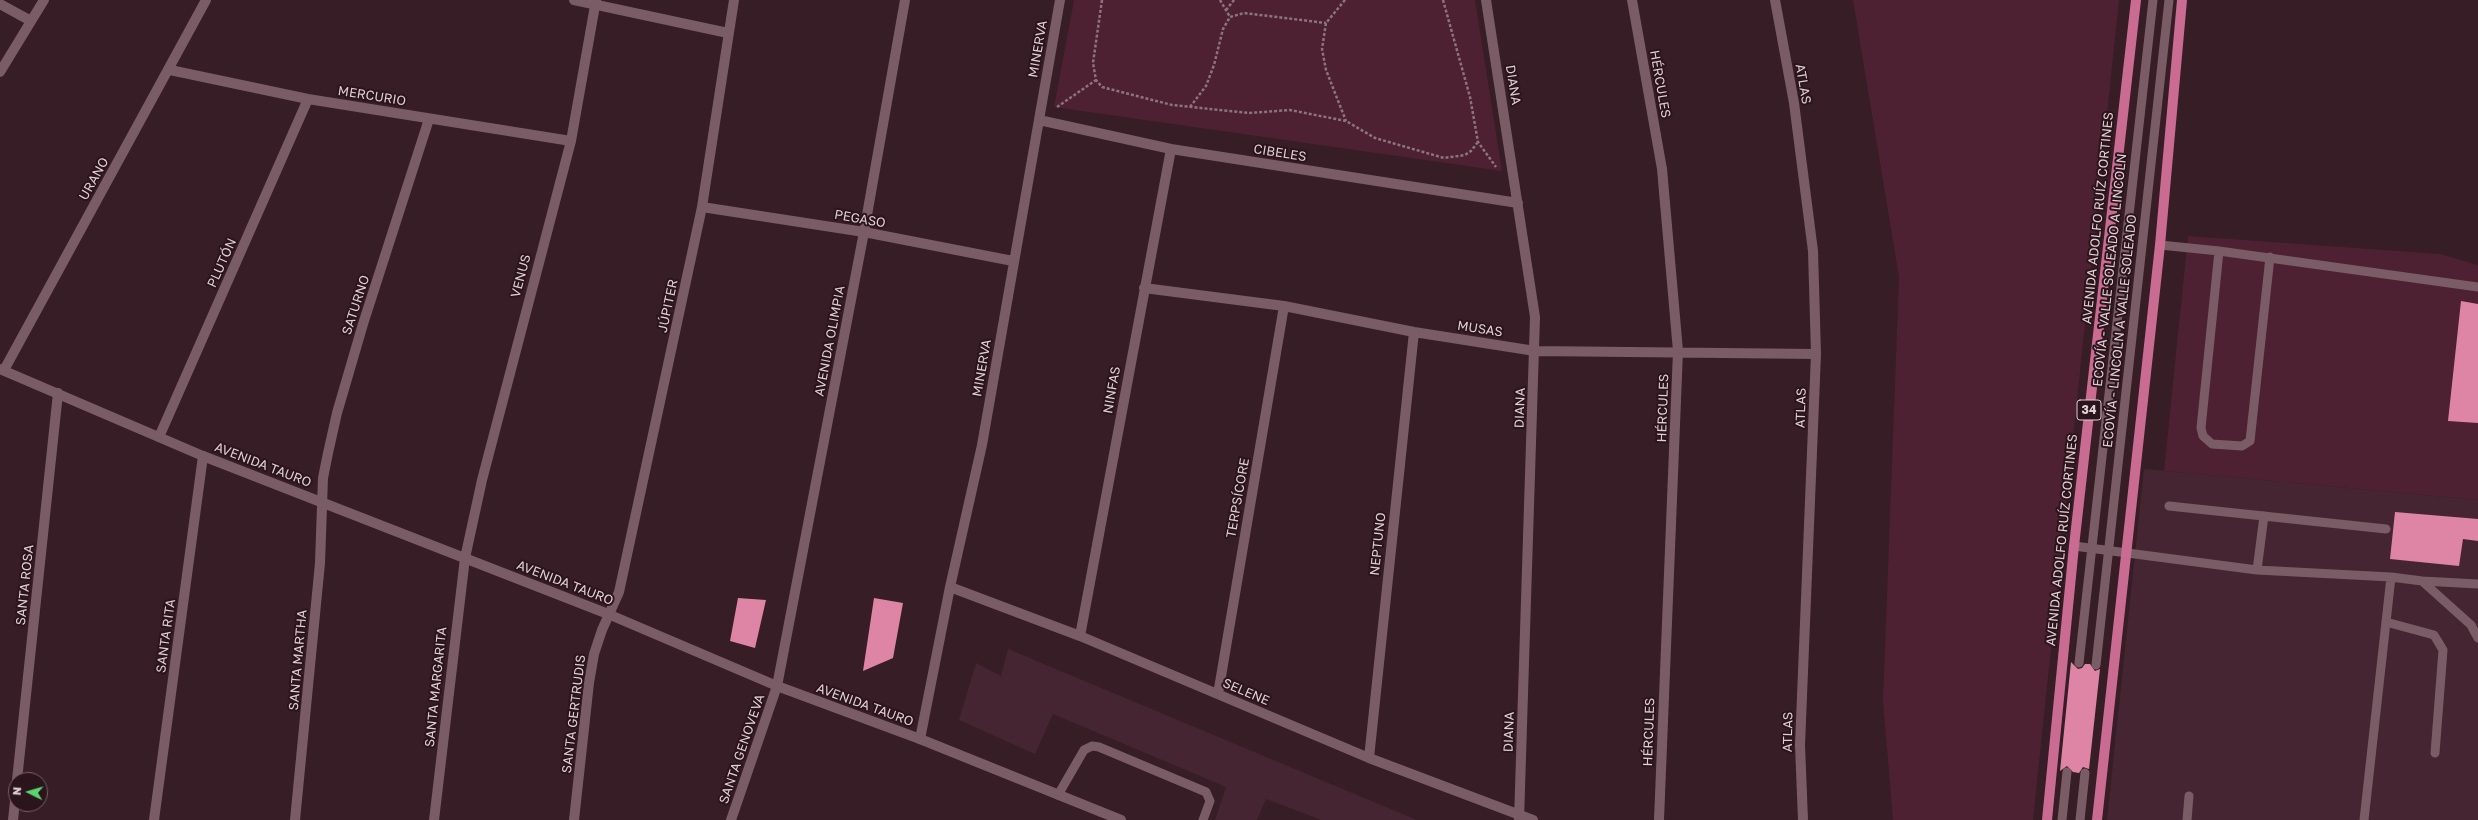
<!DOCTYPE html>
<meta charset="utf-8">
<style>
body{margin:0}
#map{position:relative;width:2478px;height:820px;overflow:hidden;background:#361d26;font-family:"Golos Text",sans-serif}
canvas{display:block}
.north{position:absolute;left:8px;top:772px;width:40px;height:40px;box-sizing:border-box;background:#2c141d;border:1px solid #745e66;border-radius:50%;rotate:275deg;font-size:11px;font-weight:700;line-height:16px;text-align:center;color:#dfced3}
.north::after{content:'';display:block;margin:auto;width:14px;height:18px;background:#59d56f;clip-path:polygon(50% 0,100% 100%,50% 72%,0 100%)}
</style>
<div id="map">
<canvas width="2478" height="820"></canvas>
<div class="north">N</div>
</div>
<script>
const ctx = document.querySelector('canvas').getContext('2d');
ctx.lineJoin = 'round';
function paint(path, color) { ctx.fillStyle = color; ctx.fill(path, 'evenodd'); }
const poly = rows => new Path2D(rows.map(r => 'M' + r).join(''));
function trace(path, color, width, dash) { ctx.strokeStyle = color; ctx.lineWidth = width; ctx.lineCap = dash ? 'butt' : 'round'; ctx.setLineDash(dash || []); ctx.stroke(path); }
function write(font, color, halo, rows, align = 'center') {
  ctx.font = font + ' "Golos Text",sans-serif'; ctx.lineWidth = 4; ctx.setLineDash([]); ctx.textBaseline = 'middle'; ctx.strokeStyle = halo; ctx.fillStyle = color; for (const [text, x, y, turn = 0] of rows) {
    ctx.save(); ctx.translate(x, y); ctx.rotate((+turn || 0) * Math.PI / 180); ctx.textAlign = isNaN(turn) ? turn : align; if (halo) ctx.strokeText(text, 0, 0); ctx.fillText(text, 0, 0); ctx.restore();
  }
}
paint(poly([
 [2144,469,2478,500,2478,820,2107,820],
 [1008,649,1417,820,1322,820,1266,799,1257,820,1215,820,1226,787,1053,714,1035,754,959,720,976,663,1001,676]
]), '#452531');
paint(poly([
 [1074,0,1475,0,1502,171,1054,107],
 [1853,0,2119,0,2033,820,1893,820,1883,701,1899,277],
 [2188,236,2440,254,2478,265,2478,500,2164,471]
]), '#4d2032');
paint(poly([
 [2461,301,2478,304,2478,423,2448,421],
 [2395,512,2478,519,2478,541,2463,539,2459,566,2390,559],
 [738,598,766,600,755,648,730,641],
 [874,598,903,603,893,658,863,671],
 [2071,662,2078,669,2082,668,2085,664,2090,664,2095,671,2100,669,2089,769,2083,767,2079,773,2073,772,2067,766,2060,771]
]), '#de85a5');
trace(poly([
 [1102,0,1093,63,1096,80,1102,87,1172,105,1249,113,1290,110,1346,121,1375,138,1444,158,1465,155,1471,151,1478,142],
 [1220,0,1230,17],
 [1345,0,1326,23,1322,49,1326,70,1346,121],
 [1443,0,1470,97,1478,142,1496,167],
 [1226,10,1234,0],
 [1057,107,1096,80],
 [1190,107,1206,86,1214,65,1223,29,1230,17,1244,13,1326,23]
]), '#8a757c', 2.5, [3, 2]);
trace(poly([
 [2160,245,2219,251,2478,287],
 [2219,251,2201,428,2203,436,2212,444,2242,446,2250,441,2270,257],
 [2169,506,2386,529],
 [2074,546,2257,570,2391,577,2422,581,2471,625,2478,638],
 [2257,570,2264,516],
 [2422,581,2478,584],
 [2386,622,2434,635,2443,650,2435,753],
 [2079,663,2153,0],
 [2096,665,2169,0],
 [1058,795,1084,750,1092,746,1099,747,1206,792,1210,801,1203,820],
 [2062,820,2067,772],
 [2080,820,2085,773],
 [2187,820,2189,796],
 [2364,820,2391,577]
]), '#7a5c66', 9);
trace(poly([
 [574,0,728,33],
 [1486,0,1535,317,1519,820],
 [1632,0,1662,169,1678,351,1659,820],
 [1775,0,1794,103,1813,251,1816,354,1800,745,1803,820],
 [0,4,31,21],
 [170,70,308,99,571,141],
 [0,72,44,0],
 [1039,120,1171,149,1518,203],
 [702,207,864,232,1013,261],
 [1144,288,1284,306,1414,332,1535,351,1816,354],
 [4,370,206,0],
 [159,437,308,99],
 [950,587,1080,636,1369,758,1533,820],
 [1080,636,1171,149],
 [1218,694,1284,306],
 [920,739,950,587,982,445,1060,0],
 [1369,758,1414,332],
 [17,780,58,393],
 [13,820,16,792],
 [154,820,203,456],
 [295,820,320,563,323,478,328,453,337,413,363,324,429,119],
 [434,820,465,558,482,480,571,141,596,0],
 [574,820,589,683,594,654,602,630,619,592,702,207,734,0],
 [731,820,777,686]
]), '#7a5c66', 10);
trace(poly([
 [0,369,203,456,608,614,777,686,920,739,1121,820],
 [777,686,864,232,905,0]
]), '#7a5c66', 10);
trace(poly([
 [2047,820,2074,546,2136,0],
 [2097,820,2160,245,2182,0]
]), '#ca6c91', 10);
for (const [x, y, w] of [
 [2089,410,24]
]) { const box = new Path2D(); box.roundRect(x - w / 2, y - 10, w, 20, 3); ctx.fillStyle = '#2c141d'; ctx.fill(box); trace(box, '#dfced3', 1); }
write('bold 12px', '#dfced3', null, [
 ["34",2089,410]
]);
write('13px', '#dfced3', '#2c141d', [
 ["MINERVA",1038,49,-80],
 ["HÉRCULES",1660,84,80],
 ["ATLAS",1803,84,80],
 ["DIANA",1513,85,81],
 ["MERCURIO",372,96,9],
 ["CIBELES",1280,153,9],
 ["URANO",94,179,-61],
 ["AVENIDA ADOLFO RUÍZ CORTINES",2098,218,-84],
 ["PEGASO",860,219,10],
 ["PLUTÓN",222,263,-66],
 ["ECOVÍA - VALLE SOLEADO A LINCOLN",2110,270,-84],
 ["VENUS",521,276,-75],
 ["SATURNO",356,305,-72],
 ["JÚPITER",668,306,-78],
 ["MUSAS",1480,329,9],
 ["ECOVÍA - LINCOLN A VALLE SOLEADO",2120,331,-84],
 ["AVENIDA OLIMPIA",830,341,-79],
 ["MINERVA",982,368,-80],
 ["NINFAS",1112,390,-80],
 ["DIANA",1520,408,-88],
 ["HÉRCULES",1663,408,-88],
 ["ATLAS",1801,408,-88],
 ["AVENIDA TAURO",263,465,21],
 ["TERPSÍCORE",1238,498,-80],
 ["AVENIDA ADOLFO RUÍZ CORTINES",2062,540,-84],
 ["NEPTUNO",1378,544,-84],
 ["AVENIDA TAURO",565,583,21],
 ["SANTA ROSA",25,585,-84],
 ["SANTA RITA",166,636,-82],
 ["SANTA MARTHA",298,660,-85],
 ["SANTA MARGARITA",436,687,-84],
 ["SELENE",1246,692,23],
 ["AVENIDA TAURO",865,705,20],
 ["SANTA GERTRUDIS",574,714,-83],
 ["DIANA",1509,732,-88],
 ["HÉRCULES",1649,732,-88],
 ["ATLAS",1788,732,-89],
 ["SANTA GENOVEVA",742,749,-71]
]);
</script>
